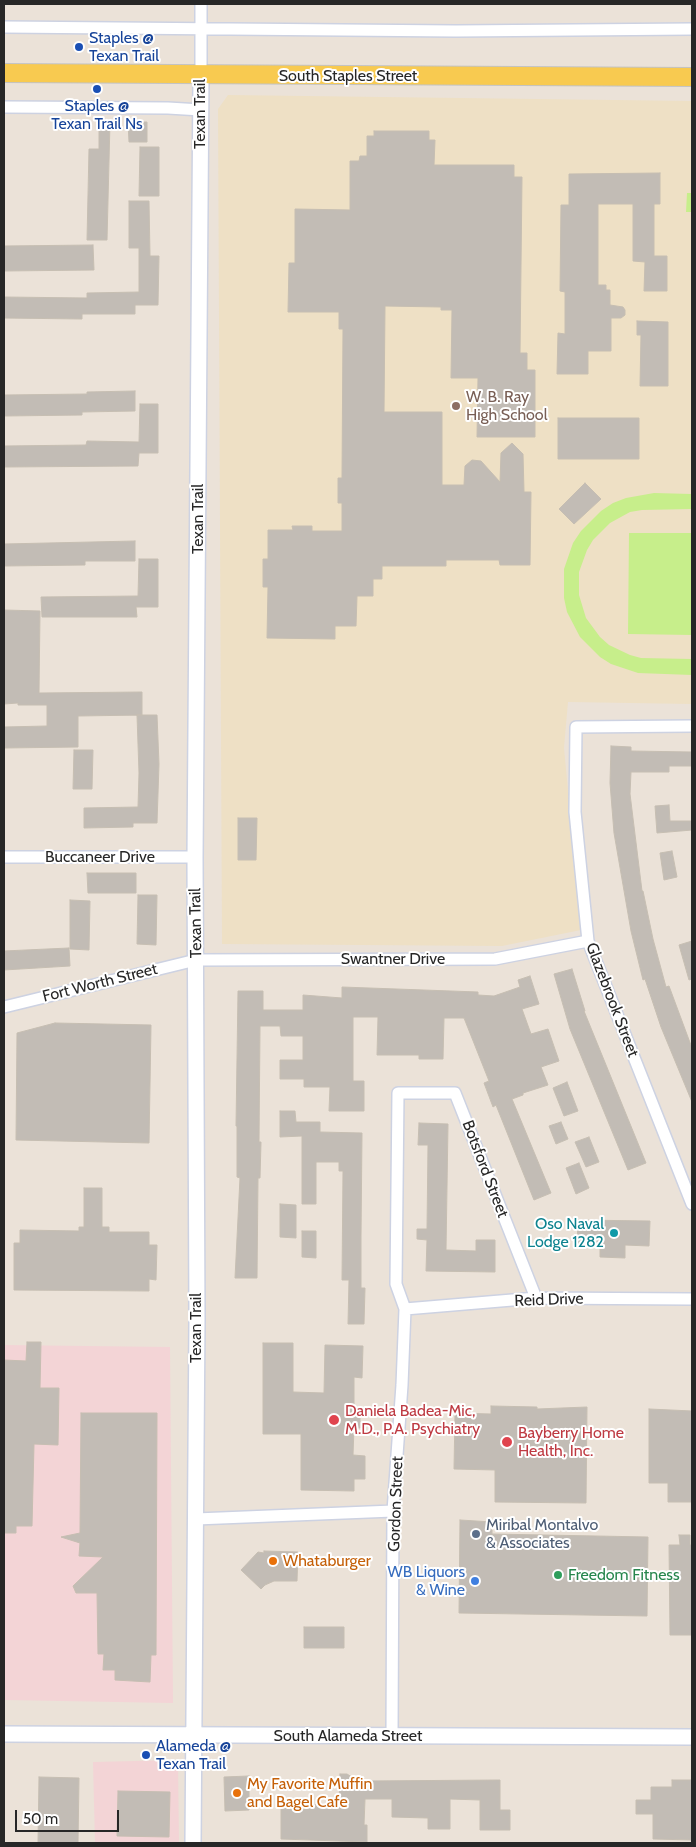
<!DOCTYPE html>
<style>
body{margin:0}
#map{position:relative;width:696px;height:1847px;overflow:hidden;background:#ebe2d8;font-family:Cabin,sans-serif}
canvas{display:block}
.frame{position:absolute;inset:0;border:5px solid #272727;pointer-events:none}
.scale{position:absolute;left:15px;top:1810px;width:104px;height:22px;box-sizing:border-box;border:2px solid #272727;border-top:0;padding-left:6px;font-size:15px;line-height:18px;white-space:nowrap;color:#272727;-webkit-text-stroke:4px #fff;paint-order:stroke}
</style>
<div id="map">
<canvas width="696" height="1847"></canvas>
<div class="frame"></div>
<div class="scale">50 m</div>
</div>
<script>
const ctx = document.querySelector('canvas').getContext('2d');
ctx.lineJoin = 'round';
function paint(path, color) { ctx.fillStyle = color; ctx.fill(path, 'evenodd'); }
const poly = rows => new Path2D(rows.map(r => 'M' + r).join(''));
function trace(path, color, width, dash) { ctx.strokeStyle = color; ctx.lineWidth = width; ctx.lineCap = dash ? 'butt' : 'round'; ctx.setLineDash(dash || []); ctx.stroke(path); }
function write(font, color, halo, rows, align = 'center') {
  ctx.font = font + ' Cabin,sans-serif'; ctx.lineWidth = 4; ctx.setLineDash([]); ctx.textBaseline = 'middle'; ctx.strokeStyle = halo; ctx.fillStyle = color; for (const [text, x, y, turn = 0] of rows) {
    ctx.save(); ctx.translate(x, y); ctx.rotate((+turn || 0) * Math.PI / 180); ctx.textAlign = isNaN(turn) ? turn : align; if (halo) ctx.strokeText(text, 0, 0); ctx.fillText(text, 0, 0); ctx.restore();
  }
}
paint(poly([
 [228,95,692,101,692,704,568,702,564,748,581,930,502,946,222,944,218,109]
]), '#eee0c5');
paint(poly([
 [4,1345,170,1347,173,1703,4,1700],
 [178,1760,179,1843,95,1843,93,1762]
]), '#f3d4d6');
paint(poly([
 [687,193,692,193,692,212,686,212],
 [654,493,692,494,692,509,642,510,630,512,610,523,593,540,587,550,579,572,579,595,586,618,600,637,609,645,630,655,641,658,692,659,692,675,638,673,611,664,600,657,580,637,567,612,564,598,564,569,573,543,581,531,601,511,613,503,626,498],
 [629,533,692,533,692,635,628,634]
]), '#c7ee8b');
const building = poly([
 [99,122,110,122,107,240,87,240,89,149,99,149,99,122],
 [128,122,147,122,147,142,129,142,128,122],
 [374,131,429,131,429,140,435,140,434,165,514,165,514,177,522,177,520,353,527,353,527,370,535,370,535,437,477,437,478,378,451,378,452,310,441,310,441,307,385,306,384,412,442,412,442,485,464,485,465,466,472,460,481,461,500,482,501,453,512,443,523,454,524,492,531,492,530,565,500,565,499,560,446,560,446,566,382,566,382,579,373,579,373,596,357,596,356,626,335,626,335,639,267,638,268,587,263,587,263,559,268,559,268,530,293,530,292,526,312,526,312,531,342,531,342,503,338,503,338,478,342,478,343,329,339,329,339,312,288,312,289,263,295,263,295,209,350,210,350,161,359,161,360,156,367,156,367,136,374,136,374,131],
 [140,147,159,147,159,196,139,196,140,147],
 [660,173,660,204,654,204,654,256,667,256,667,291,644,291,645,262,633,261,633,204,598,204,598,285,606,285,606,290,610,290,610,305,623,307,625,310,625,315,621,318,611,318,611,351,588,351,588,374,557,374,558,333,565,334,565,292,560,291,561,205,569,205,569,174,660,173],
 [129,201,149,201,150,256,159,256,158,305,135,305,135,314,82,314,82,319,4,318,4,297,87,298,87,293,139,292,139,248,129,248,129,201],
 [93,245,94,270,4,271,4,246,93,245],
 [637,321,668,322,668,386,640,386,641,335,637,335,637,321],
 [135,391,135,411,82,412,82,415,4,416,4,395,87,394,87,392,135,391],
 [140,404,158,404,158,453,139,453,138,466,4,467,4,446,86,445,87,441,139,442,140,404],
 [558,418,639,418,639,459,558,459,558,418],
 [585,483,601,499,574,524,559,509,585,483],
 [135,541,135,561,85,561,85,565,4,566,4,544,135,541],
 [139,559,158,559,158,607,136,607,137,617,42,617,41,597,138,596,139,559],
 [4,610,40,611,39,693,142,692,142,715,78,716,78,747,4,748,4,727,47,726,47,705,18,705,18,703,4,704,4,610],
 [137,715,157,715,159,764,157,823,133,823,133,827,84,828,84,808,138,807,139,773,137,715],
 [611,746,631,747,631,751,692,752,692,766,669,766,669,772,631,772,630,794,642,891,643,891,653,939,666,987,669,986,692,1048,692,1102,661,1027,645,979,643,980,631,931,614,833,610,783,611,746],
 [74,750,93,750,92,789,73,789,74,750],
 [669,805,670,821,692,821,692,830,657,833,655,806,669,805],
 [238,818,257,818,256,860,238,860,238,818],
 [672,851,677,877,664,880,660,853,672,851],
 [87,873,136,873,136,893,88,893,87,873],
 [138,895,157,895,156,945,137,944,138,895],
 [70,900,90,901,89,950,70,949,70,900],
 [692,941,692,979,689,980,679,945,692,941],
 [69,948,70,966,4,970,4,951,69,948],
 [572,969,585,1011,584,1011,646,1163,628,1170,570,1029,554,974,572,969],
 [530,976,539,1004,522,1009,531,1034,548,1029,559,1061,541,1067,548,1085,523,1093,523,1095,512,1099,551,1193,534,1200,496,1105,493,1107,484,1083,489,1081,464,1018,444,1018,443,1059,419,1059,419,1055,377,1055,378,1017,353,1017,353,1081,364,1081,364,1111,329,1111,330,1087,304,1087,304,1079,280,1079,280,1060,303,1060,303,1036,281,1036,280,1026,260,1026,259,1142,261,1142,260,1178,258,1178,257,1278,235,1278,240,1178,237,1177,237,1126,236,1126,238,991,263,991,263,1010,303,1010,303,995,342,998,342,987,478,992,478,995,494,996,520,987,518,980,530,976],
 [55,1023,151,1025,149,1143,16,1140,17,1033,55,1023],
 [567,1082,578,1111,564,1116,553,1088,567,1082],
 [280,1111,295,1111,296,1122,320,1122,320,1132,362,1133,361,1236,361,1288,365,1288,364,1324,348,1324,349,1280,342,1280,343,1171,339,1171,339,1162,316,1162,316,1204,302,1204,302,1136,280,1137,280,1111],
 [561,1122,568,1139,556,1144,549,1126,561,1122],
 [419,1123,448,1124,446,1250,476,1251,476,1240,495,1240,495,1272,426,1271,427,1240,417,1239,417,1229,427,1229,428,1145,418,1145,419,1123],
 [589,1137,599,1162,586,1167,575,1142,589,1137],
 [579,1163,589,1188,576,1194,566,1168,579,1163],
 [84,1188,102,1188,102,1227,109,1227,109,1232,149,1232,149,1245,157,1245,156,1280,149,1279,149,1291,14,1290,14,1243,20,1243,20,1230,79,1231,79,1227,84,1227,84,1188],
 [280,1204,296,1205,296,1238,280,1237,280,1204],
 [578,1220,650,1221,649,1246,625,1245,625,1258,600,1257,600,1246,577,1245,578,1220],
 [302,1231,316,1231,316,1258,302,1257,302,1231],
 [27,1342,41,1342,40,1388,59,1388,58,1445,34,1444,32,1526,16,1526,16,1533,4,1533,4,1360,26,1361,27,1342],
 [263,1343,293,1343,293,1392,324,1393,325,1345,363,1346,362,1378,354,1377,354,1412,360,1413,360,1428,354,1428,353,1455,365,1456,365,1479,354,1479,354,1491,301,1490,301,1434,263,1434,263,1343],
 [491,1406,537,1407,537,1409,587,1407,586,1503,495,1502,495,1470,454,1469,455,1413,491,1414,491,1406],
 [649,1409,692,1411,692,1502,668,1502,668,1483,649,1483,649,1409],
 [81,1413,157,1413,156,1655,151,1655,150,1682,115,1680,115,1670,103,1670,104,1654,98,1654,97,1593,76,1593,73,1586,103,1557,79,1556,80,1543,61,1537,80,1533,81,1413],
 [460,1520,492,1522,492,1534,648,1537,647,1616,459,1613,460,1520],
 [679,1535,690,1535,690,1545,692,1545,692,1635,670,1635,669,1545,680,1545,679,1535],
 [264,1551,298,1552,297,1581,274,1581,265,1585,261,1589,241,1570,258,1552,264,1553,264,1551],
 [304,1627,344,1627,344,1648,304,1648,304,1627],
 [340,1774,347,1774,355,1779,365,1779,365,1781,500,1780,500,1810,510,1810,510,1830,480,1830,480,1800,450,1799,450,1829,428,1829,428,1818,392,1817,392,1799,365,1799,364,1825,367,1825,367,1842,281,1839,281,1804,339,1805,340,1774],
 [249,1776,249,1810,225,1811,224,1777,249,1776],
 [39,1777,79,1778,78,1843,38,1843,39,1777],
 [672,1780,692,1780,692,1840,653,1839,653,1814,636,1814,636,1800,651,1800,651,1787,672,1787,672,1780],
 [118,1791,170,1792,169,1837,117,1836,118,1791]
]);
paint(building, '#c2bcb5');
trace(building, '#c6beb2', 1);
const street = poly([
 [4,27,456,31,692,29],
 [201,75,201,4],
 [4,107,168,108,201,110],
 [692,726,576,727,575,812,588,941,692,1204],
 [4,857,195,857],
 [4,1007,196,960,495,959,588,941],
 [405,1309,536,1298,692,1299],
 [196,1519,393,1511],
 [392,1737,393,1511,402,1385,405,1309,396,1284,398,1093,455,1093,536,1298]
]);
const secondary = poly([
 [4,1734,692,1737],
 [193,1843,197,1319,195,857,201,75]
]);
const primary = poly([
 [4,73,692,77]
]);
trace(street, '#cdd2e2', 14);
trace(secondary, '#cdd2e2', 18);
trace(primary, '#c3c3c3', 20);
trace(street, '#fff', 11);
trace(secondary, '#fff', 15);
trace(primary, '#f8ca50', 18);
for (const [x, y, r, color] of [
 [79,47,5,"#1a4fb4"],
 [97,89,5,"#1a4fb4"],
 [456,406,5,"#8d6e63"],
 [614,1233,5,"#0f9aa8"],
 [334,1420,6,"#e0444e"],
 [507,1442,6,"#e0444e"],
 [476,1534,5,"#5c6f8a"],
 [273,1561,5,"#e8710a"],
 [558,1575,5,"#2e9e5b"],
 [475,1581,5,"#3f7fe0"],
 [146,1755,5,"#1a4fb4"],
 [237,1793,5,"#e8710a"]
]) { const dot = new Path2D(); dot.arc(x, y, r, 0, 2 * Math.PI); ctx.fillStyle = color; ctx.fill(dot); trace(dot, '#fff', 2); }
write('16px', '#164399', '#fff', [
 ["Staples @",89,38],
 ["Texan Trail",89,56],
 ["Staples @",97,106,"center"],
 ["Texan Trail Ns",97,124,"center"],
 ["Alameda @",156,1746],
 ["Texan Trail",156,1764]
], 'left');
write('16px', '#272727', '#fff', [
 ["South Staples Street",348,76],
 ["Texan Trail",200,114,-90],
 ["Texan Trail",198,519,-90],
 ["Buccaneer Drive",100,857],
 ["Texan Trail",196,923,-91],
 ["Swantner Drive",393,959],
 ["Fort Worth Street",100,983,-14],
 ["Glazebrook Street",612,1000,69],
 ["Botsford Street",485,1169,69],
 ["Reid Drive",549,1300,-2],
 ["Texan Trail",196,1328,-90],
 ["Gordon Street",396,1504,-88],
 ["South Alameda Street",348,1736]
]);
write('16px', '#785e54', '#fff', [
 ["W. B. Ray",466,397],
 ["High School",466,415]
], 'left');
write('16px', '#0d838f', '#fff', [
 ["Oso Naval",604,1224],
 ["Lodge 1282",604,1242]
], 'right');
write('16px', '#be3a42', '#fff', [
 ["Daniela Badea-Mic,",345,1411],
 ["M.D., P.A. Psychiatry",345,1429],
 ["Bayberry Home",518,1433],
 ["Health, Inc.",518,1451]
], 'left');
write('16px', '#4e5e75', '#fff', [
 ["Miribal Montalvo",486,1525],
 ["& Associates",486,1543]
], 'left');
write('16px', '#c56008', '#fff', [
 ["Whataburger",283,1561],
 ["My Favorite Muffin",247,1784],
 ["and Bagel Cafe",247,1802]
], 'left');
write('16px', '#366cbe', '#fff', [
 ["WB Liquors",465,1572],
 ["& Wine",465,1590]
], 'right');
write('16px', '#27864d', '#fff', [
 ["Freedom Fitness",568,1575]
], 'left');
</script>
